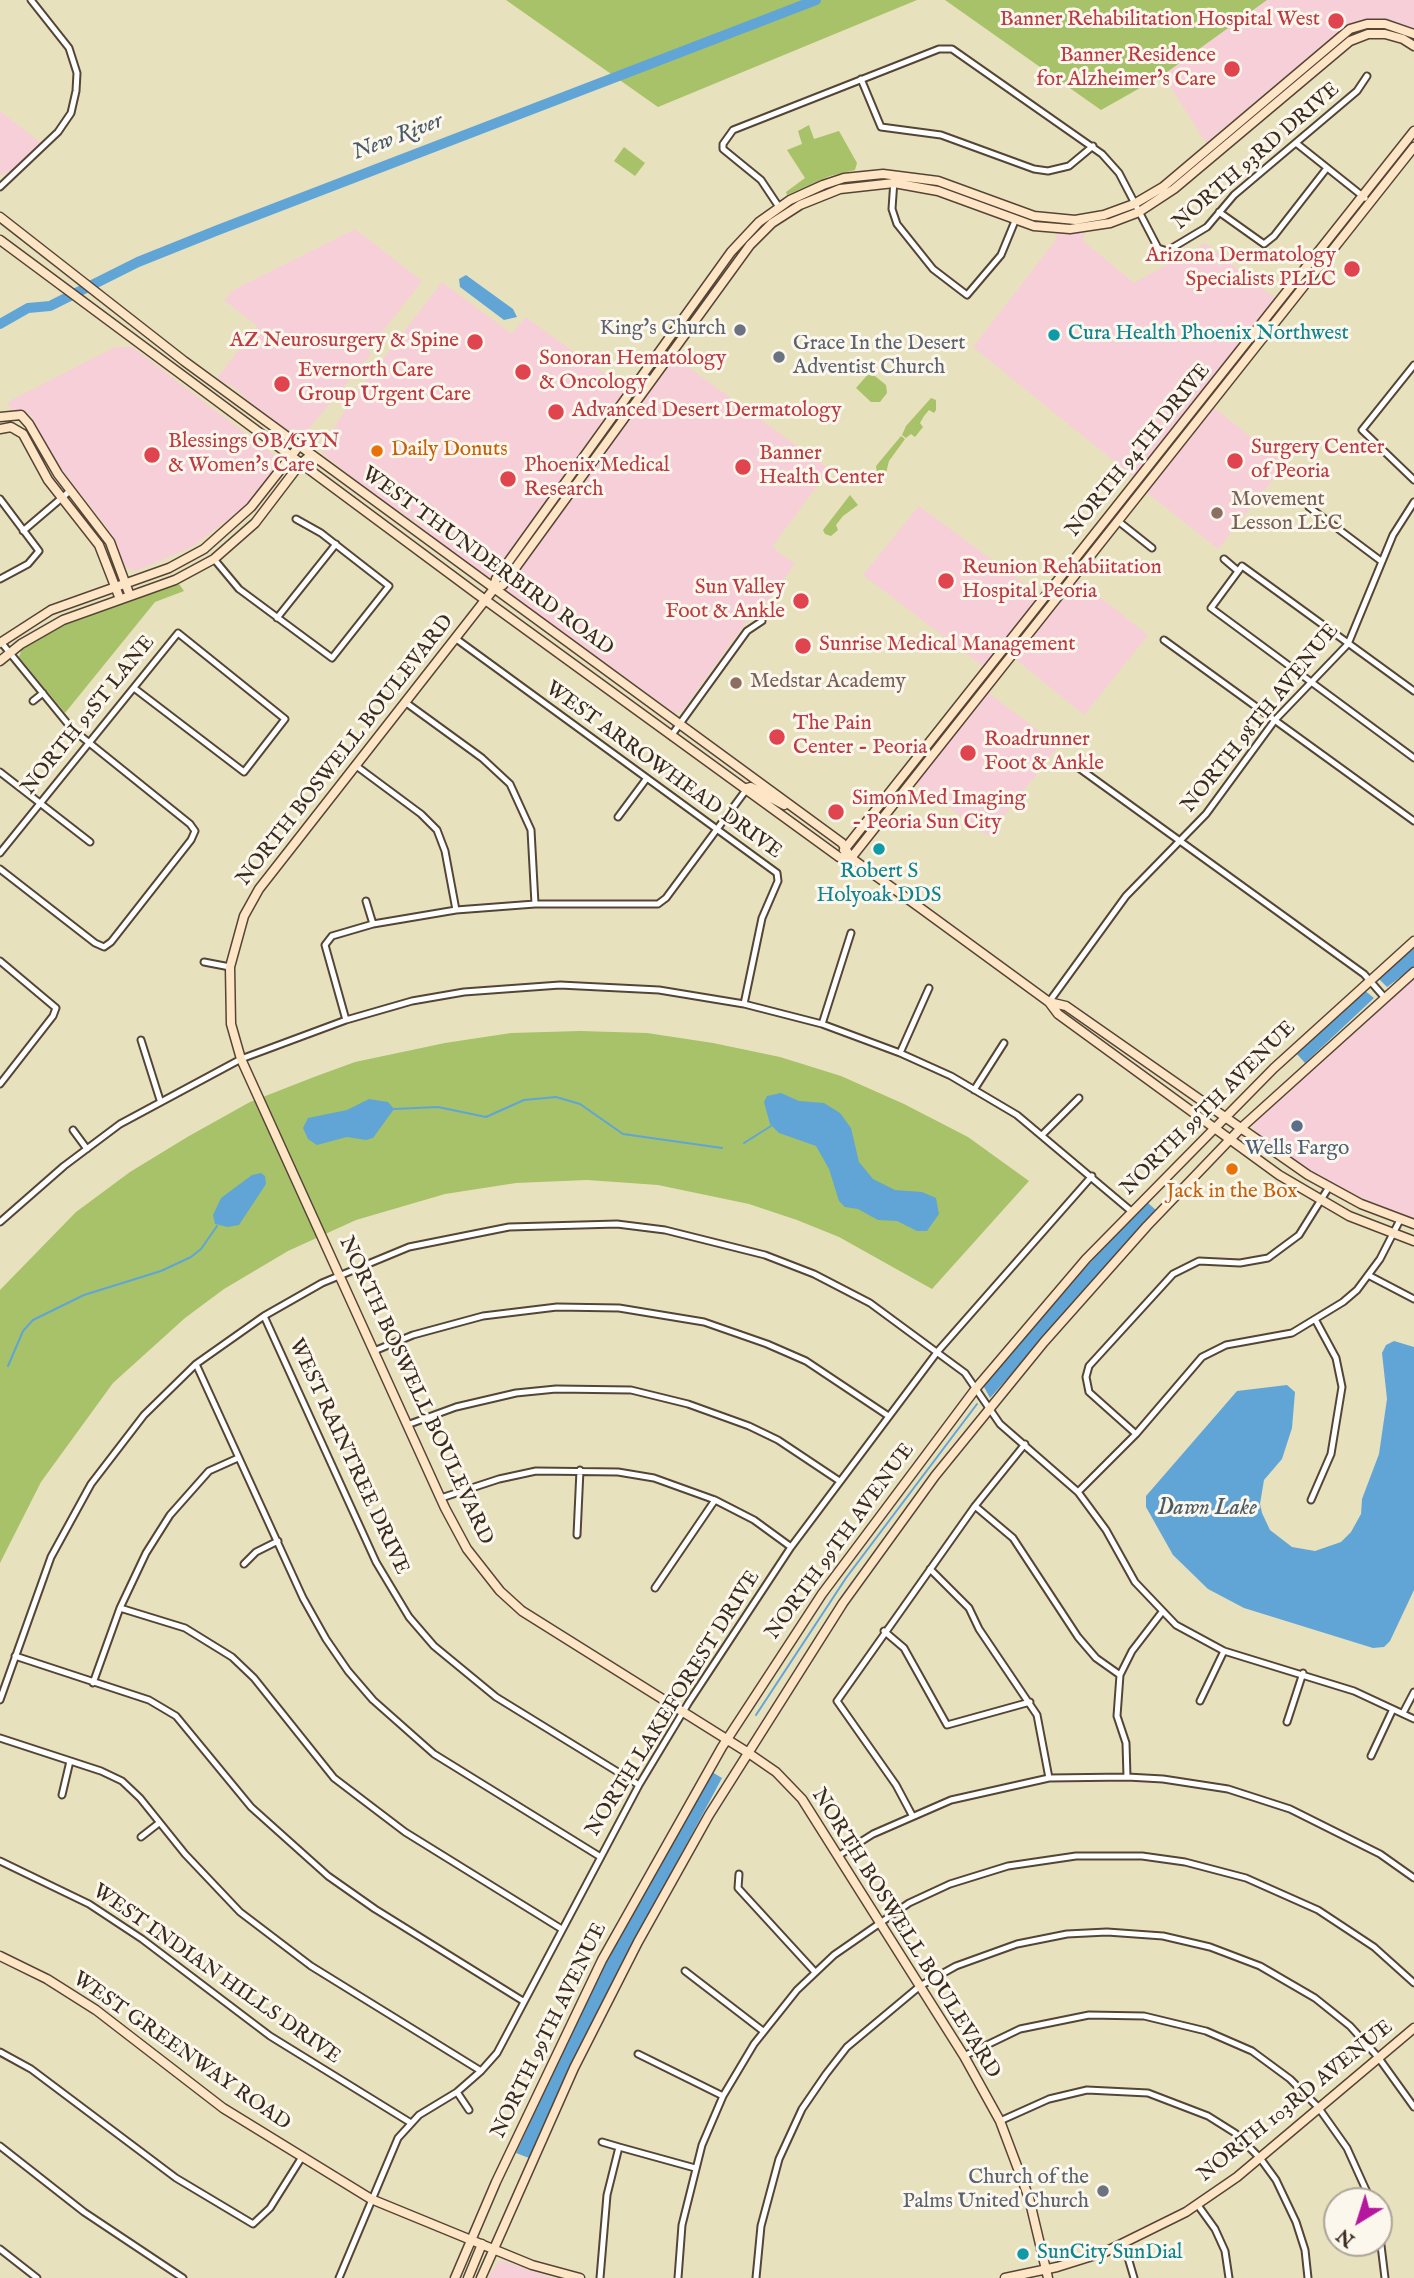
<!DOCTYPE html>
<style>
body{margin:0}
#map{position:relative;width:1414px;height:2278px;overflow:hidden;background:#e8e1be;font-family:"IM FELL English",serif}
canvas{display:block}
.north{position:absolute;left:1323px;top:2187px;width:70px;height:70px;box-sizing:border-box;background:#fbf7ec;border:2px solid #aea59a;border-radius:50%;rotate:218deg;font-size:19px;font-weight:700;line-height:28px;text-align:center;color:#3b2a1e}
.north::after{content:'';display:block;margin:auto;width:24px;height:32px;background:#b5179e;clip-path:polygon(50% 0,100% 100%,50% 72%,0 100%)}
</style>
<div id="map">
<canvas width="1414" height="2278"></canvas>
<div class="north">N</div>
</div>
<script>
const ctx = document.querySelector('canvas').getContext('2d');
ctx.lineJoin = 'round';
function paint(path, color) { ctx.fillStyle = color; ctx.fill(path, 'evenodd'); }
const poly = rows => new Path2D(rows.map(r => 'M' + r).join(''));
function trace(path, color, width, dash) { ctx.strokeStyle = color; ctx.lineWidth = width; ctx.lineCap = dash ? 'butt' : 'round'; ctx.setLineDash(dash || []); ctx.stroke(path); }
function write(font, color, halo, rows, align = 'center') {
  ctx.font = font + ' "IM FELL English",serif'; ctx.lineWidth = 6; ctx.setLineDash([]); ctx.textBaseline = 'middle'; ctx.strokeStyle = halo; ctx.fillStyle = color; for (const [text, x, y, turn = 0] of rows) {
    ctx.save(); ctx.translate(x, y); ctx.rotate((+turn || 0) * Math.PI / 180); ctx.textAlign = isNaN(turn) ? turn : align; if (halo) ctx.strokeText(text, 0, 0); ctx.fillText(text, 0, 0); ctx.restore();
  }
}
paint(poly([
 [1267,0,1414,0,1414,29,1383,20,1359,22,1343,28,1206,143,1163,75],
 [0,111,41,143,16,169,0,175],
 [355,229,422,281,368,350,371,354,306,432,298,437,255,407,235,388,217,378,257,326,224,300,235,289],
 [1085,232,1083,241,1134,283,1205,243,1276,299,1135,478,973,347,1055,241,1057,233],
 [442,282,512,334,525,317,628,390,496,572,488,577,457,557,406,515,386,504,322,453,323,445,353,398],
 [115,347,132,347,278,458,277,466,247,505,192,547,136,571,126,568,106,526,52,458,31,415,11,410,8,402],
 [673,356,829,469,772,547,795,564,763,608,750,617,682,711,675,713,508,594,506,588],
 [1213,407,1285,464,1218,549,1146,492],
 [919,506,1041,596,985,668,863,575],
 [1077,579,1148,635,1084,715,1014,658],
 [987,692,1059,746,988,836,915,783],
 [1414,979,1414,1219,1379,1206,1321,1177,1259,1136,1253,1128,1255,1119,1282,1094],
 [499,2261,503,2261,553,2278,488,2278]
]), '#f6cfd8');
paint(poly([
 [506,0,917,0,658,107],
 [945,0,1267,0,1163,75,1101,110],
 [809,125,814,139,839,131,857,163,855,170,830,176,787,195,786,192,805,178,787,150,802,144,798,131],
 [624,147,645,163,635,176,614,161],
 [870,372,886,385,887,393,880,402,871,402,856,388],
 [931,398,936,400,936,410,934,413,929,410,924,416,920,423,923,427,915,437,911,434,906,438,902,435,906,426],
 [901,436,905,439,889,461,886,473,877,472,876,466],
 [850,495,858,505,843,516,836,525,838,530,831,536,825,534,823,530],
 [179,584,184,591,155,602,65,713,19,657,22,649,65,625],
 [580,1031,647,1033,713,1043,780,1057,841,1076,904,1104,968,1137,1029,1181,932,1289,839,1237,797,1220,749,1204,658,1185,587,1180,516,1183,445,1194,356,1220,288,1251,224,1289,185,1318,113,1383,41,1482,0,1563,0,1290,76,1212,130,1172,189,1136,250,1102,314,1077,355,1062,445,1043,511,1033]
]), '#a7c268');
paint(poly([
 [466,275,513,309,517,317,504,320,460,287,459,279],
 [1414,948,1414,967,1387,987,1379,979],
 [1364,990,1374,998,1305,1063,1296,1053],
 [781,1093,799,1101,824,1103,840,1113,851,1128,859,1162,873,1179,895,1190,922,1192,936,1198,939,1214,927,1231,917,1231,897,1221,878,1220,858,1209,845,1207,839,1201,829,1169,816,1146,779,1133,770,1124,764,1102,767,1096],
 [369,1099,388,1102,394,1109,373,1138,366,1140,347,1137,317,1145,308,1139,303,1128,308,1118,347,1110],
 [261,1173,265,1176,266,1184,239,1225,228,1227,215,1224,213,1215,221,1198,252,1175],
 [1147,1202,1157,1211,990,1398,983,1385,1068,1286],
 [1394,1341,1414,1347,1414,1590,1390,1641,1384,1647,1373,1648,1244,1608,1208,1589,1173,1555,1146,1507,1146,1496,1237,1391,1287,1385,1295,1392,1292,1428,1282,1459,1264,1480,1260,1504,1262,1513,1270,1530,1292,1547,1315,1551,1341,1542,1351,1532,1361,1514,1362,1499,1379,1454,1387,1399,1382,1353,1386,1345],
 [712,1772,722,1778,610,1987,529,2158,516,2153,600,1972]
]), '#61a5d6');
trace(poly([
 [394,1109,438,1107,486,1117,524,1100,556,1097,580,1104,623,1134,722,1148],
 [744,1143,771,1126],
 [8,1366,23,1331,33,1320,84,1295,161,1271,191,1257,201,1249,217,1226],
 [756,1715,846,1578,977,1404]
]), '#61a5d6', 2);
trace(poly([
 [0,324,28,308,50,306,138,262,218,230,816,0]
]), '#61a5d6', 10);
const street = poly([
 [861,79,881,127,941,135,1034,169,1048,171,1069,166,1093,146],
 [1296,143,1365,198],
 [894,180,892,209,897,224,933,269,967,295,1001,255,1015,221],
 [0,187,58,132,71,113,76,91,77,73,69,48,31,0],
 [779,207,761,180,723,149,723,144,733,130,939,49,952,49,1102,154,1119,173,1158,248,1167,251,1207,227,1234,195,1357,91,1367,76],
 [1219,212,1264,244,1274,236,1327,168],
 [1414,365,1362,430,1414,480],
 [0,499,39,551,28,564,0,579],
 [1309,507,1381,561],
 [1118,521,1152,548],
 [23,531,71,490],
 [214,559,239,589,332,658,389,586,321,533,296,519],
 [1224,559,1238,571],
 [277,618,336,544],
 [455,638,777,873,778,881,762,918,744,1004],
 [1164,640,1414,821],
 [1414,691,1242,566,1211,608,1414,758],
 [33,701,43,693],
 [405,702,482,758,510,784,531,830,535,904],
 [671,736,747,631,762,621],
 [1072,763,1364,974,1385,998],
 [355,765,421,814,437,830,445,851,456,910],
 [0,772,90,842],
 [618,817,647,778],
 [0,853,178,633,285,719,244,772,134,688],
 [0,869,95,943,104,947,111,942,191,840,195,831,190,824,72,729,1,642],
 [366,901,373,924],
 [0,961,56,1008,53,1016,0,1084],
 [204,962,230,967],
 [1049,1002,1126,896,1206,814,1275,720,1348,644,1393,535,1414,502],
 [346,1020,325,945,332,936,373,924,456,910,535,904,658,904,666,898,746,790],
 [822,1024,851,933],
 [141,1040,160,1100],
 [900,1053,929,988],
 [974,1090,1004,1043],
 [73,1130,87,1149],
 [1043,1134,1079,1098],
 [0,1222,64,1166,120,1124,241,1059,346,1020,412,1001,464,992,560,985,659,990,744,1004,822,1024,900,1053,951,1076,1017,1115,1131,1211],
 [1368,1275,1414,1299],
 [264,1316,376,1562,409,1617,434,1646,496,1697,639,1785],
 [374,1351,413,1335,483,1316,557,1307,619,1308,704,1322,767,1344,806,1361,887,1415],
 [196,1364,303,1598,326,1639,348,1671,373,1700,434,1754,599,1856],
 [407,1425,456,1407,516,1393,556,1389,631,1390,688,1404,749,1426,778,1440,838,1480],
 [1136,1434,1089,1392,1086,1377,1089,1366,1173,1274,1199,1261,1240,1263,1268,1258,1299,1235,1329,1187],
 [1078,1492,1136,1434,1202,1357,1226,1345,1292,1333,1343,1302,1357,1290,1380,1259,1400,1220],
 [441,1498,499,1479,536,1471,618,1472,654,1478,715,1500,754,1520,791,1547],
 [1311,1500,1331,1454,1342,1387,1336,1358,1316,1321],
 [975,1506,1013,1538,1078,1637,1096,1658,1120,1675],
 [577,1535,580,1470],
 [244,1564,256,1552,278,1541],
 [930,1569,969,1608,979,1629,1037,1715,1049,1778],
 [655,1588,715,1500],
 [120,1608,185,1628,232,1657,254,1678,334,1778,405,1832,560,1928],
 [884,1631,904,1648,947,1725,1030,1702],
 [15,1656,149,1700,176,1716,251,1807,328,1876,375,1909,523,2001],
 [93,1683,120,1608,146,1553,170,1515,209,1471,238,1458],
 [0,1700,51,1557,91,1484,144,1415,196,1364,264,1316,322,1283,409,1247,509,1227,617,1224,665,1230,765,1255,814,1274,870,1303,965,1373,1000,1424,1078,1492,1106,1530,1135,1582,1176,1625,1224,1651,1354,1691,1414,1719],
 [1200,1701,1224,1651],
 [1403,1713,1414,1692],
 [1287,1722,1303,1673],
 [0,1738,101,1771,122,1781,140,1798,185,1854,240,1912,311,1966,481,2071],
 [1371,1756,1393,1709],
 [1127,1777,1126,1743,1117,1716,1120,1675,1132,1651,1162,1612],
 [62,1795,70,1761],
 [912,1815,896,1785,837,1701,975,1506,1025,1444],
 [141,1837,159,1823],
 [838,1856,873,1834,951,1800,1049,1778,1127,1777,1163,1779,1228,1789,1290,1809,1380,1854,1414,1878],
 [0,1861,89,1904,142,1939,270,2036,411,2123],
 [739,1874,738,1888,815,1972],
 [685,1971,763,2031],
 [0,2052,31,2069,176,2178,253,2224,270,2208,302,2157],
 [638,2054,723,2096],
 [964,2056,1020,2029,1089,2015,1144,2016,1206,2031,1252,2051,1290,2079,1318,2107,1347,2148,1371,2201],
 [457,2092,469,2110],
 [1000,2121,1049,2099,1087,2090,1148,2093,1208,2116,1235,2133,1260,2158,1276,2180,1296,2222,1305,2250,1308,2278],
 [602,2142,619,2147],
 [0,2146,84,2212,183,2278],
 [1197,2204,1215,2229,1225,2251,1229,2278],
 [1379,2229,1385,2278],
 [1124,2244,1134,2278],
 [0,2249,37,2278],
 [339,2278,398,2138,419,2115,457,2092,481,2071,497,2053,639,1785,689,1702,791,1547,938,1351,1092,1176],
 [600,2278,607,2195,619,2147,695,2168],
 [678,2278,682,2225,702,2145,723,2096,754,2044,797,1990,834,1955,909,1903,950,1884,1008,1866,1076,1856,1142,1856,1185,1862,1246,1878,1318,1910,1374,1947,1414,1983],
 [756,2278,761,2226,779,2159,802,2109,826,2074,847,2047,920,1986,956,1966,1017,1944,1067,1934,1107,1932,1163,1936,1210,1947,1260,1966,1315,1998,1350,2026,1378,2057,1414,2107]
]);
const secondary = poly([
 [0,217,184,361,842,843,851,858],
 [0,240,477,594,839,857,851,858,919,907,1049,1002,1058,1014,1279,1175,1349,1216,1414,1241],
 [0,417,21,415,29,424,58,474,110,542,130,596],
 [0,429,11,427,23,434,48,480,99,545,120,599],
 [493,590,503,585,750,245,772,223,800,205,840,189,894,183,938,191,1034,226,1070,229,1110,223,1139,212,1174,189,1350,41,1368,34,1385,34,1403,39,1414,46],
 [0,643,51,610,169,568,204,549,251,507,299,446],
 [0,661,21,644,63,620,175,580,214,559,255,523,300,464,311,455],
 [747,788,751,787,784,805],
 [844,850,1414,131],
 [851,858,1414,147],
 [1049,1002,1066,1006,1308,1175,1361,1204,1414,1224],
 [0,1956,47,1979,96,2010,223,2108,371,2199,532,2265,580,2278],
 [455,2278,496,2182,602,1960,722,1747,822,1594,977,1387,1086,1259,1274,1068,1414,941],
 [468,2278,482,2244],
 [481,2278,574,2068,638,1942,709,1815,843,1603,935,1476,1044,1342,1147,1226,1241,1128,1414,972],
 [1005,2278,1057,2267,1105,2252,1186,2212,1237,2177,1414,2028],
 [1048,2278,1029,2198,1000,2121,964,2056,802,1799,776,1772,747,1752,522,1611,500,1591,467,1549,445,1508,241,1059,231,1024,230,967,244,916,259,889,493,590,496,579,731,252,759,222,790,200,823,185,844,178,883,174,938,181,1034,216,1075,220,1104,215,1134,204,1163,187,1350,29,1367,24,1385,24,1414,34]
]);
trace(street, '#554536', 9);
trace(secondary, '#554536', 11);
trace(street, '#fff', 5);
trace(secondary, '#fee5c5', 8);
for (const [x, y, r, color] of [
 [1336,21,9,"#e0444e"],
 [1232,69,9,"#e0444e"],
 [1352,269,9,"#e0444e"],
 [740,330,7,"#6b7280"],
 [1054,335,7,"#0f9aa8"],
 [475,342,9,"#e0444e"],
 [779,357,7,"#6b7280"],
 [523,372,9,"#e0444e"],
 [282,384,9,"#e0444e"],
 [556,412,9,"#e0444e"],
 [377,451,7,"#e8710a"],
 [152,455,9,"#e0444e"],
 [1235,461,9,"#e0444e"],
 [743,467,9,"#e0444e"],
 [508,479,9,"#e0444e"],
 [1217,513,7,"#8d6e63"],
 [946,581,9,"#e0444e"],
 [801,601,9,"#e0444e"],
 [803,646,9,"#e0444e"],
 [736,683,7,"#8d6e63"],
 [777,737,9,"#e0444e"],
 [968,753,9,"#e0444e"],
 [836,812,9,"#e0444e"],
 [879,849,7,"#0f9aa8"],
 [1297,1126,7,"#5c6f8a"],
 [1232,1169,7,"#e8710a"],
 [1103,2191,7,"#6b7280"],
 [1023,2254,7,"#0f9aa8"]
]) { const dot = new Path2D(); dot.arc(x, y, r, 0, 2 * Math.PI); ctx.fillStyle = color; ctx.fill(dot); trace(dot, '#fbf7ec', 2.5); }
write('21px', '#be3a42', '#fbf7ec', [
 ["Banner Rehabilitation Hospital West",1320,21,"right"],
 ["Banner Residence",1216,57,"right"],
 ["for Alzheimer's Care",1216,81,"right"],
 ["Arizona Dermatology",1336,257,"right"],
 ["Specialists PLLC",1336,281,"right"],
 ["AZ Neurosurgery & Spine",459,342,"right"],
 ["Sonoran Hematology",539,360],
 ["& Oncology",539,384],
 ["Evernorth Care",298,372],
 ["Group Urgent Care",298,396],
 ["Advanced Desert Dermatology",572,412],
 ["Blessings OB/GYN",168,443],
 ["& Women's Care",168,467],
 ["Surgery Center",1251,449],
 ["of Peoria",1251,473],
 ["Banner",759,455],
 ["Health Center",759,479],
 ["Phoenix Medical",524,467],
 ["Research",524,491],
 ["Reunion Rehabiitation",962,569],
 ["Hospital Peoria",962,593],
 ["Sun Valley",785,589,"right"],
 ["Foot & Ankle",785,613,"right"],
 ["Sunrise Medical Management",819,646],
 ["The Pain",793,725],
 ["Center - Peoria",793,749],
 ["Roadrunner",984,741],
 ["Foot & Ankle",984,765],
 ["SimonMed Imaging",852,800],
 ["- Peoria Sun City",852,824]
], 'left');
write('21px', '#3b2a1e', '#fbf7ec', [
 ["NORTH 93RD DRIVE",1257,157,-41],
 ["NORTH 94TH DRIVE",1139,451,-51],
 ["WEST THUNDERBIRD ROAD",487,562,36],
 ["NORTH 91ST LANE",89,716,-51],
 ["NORTH 98TH AVENUE",1261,719,-51],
 ["NORTH BOSWELL BOULEVARD",346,751,-52],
 ["WEST ARROWHEAD DRIVE",663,771,36],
 ["NORTH 99TH AVENUE",1209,1109,-45],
 ["NORTH BOSWELL BOULEVARD",415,1391,65],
 ["WEST RAINTREE DRIVE",348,1457,65],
 ["NORTH 99TH AVENUE",841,1542,-54],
 ["NORTH LAKEFOREST DRIVE",674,1704,-58],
 ["NORTH BOSWELL BOULEVARD",905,1934,58],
 ["WEST INDIAN HILLS DRIVE",216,1975,35],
 ["NORTH 99TH AVENUE",550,2031,-64],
 ["WEST GREENWAY ROAD",181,2052,35],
 ["NORTH 103RD AVENUE",1296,2102,-39]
]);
write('21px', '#5b616d', '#fbf7ec', [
 ["King's Church",726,330],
 ["Grace In the Desert",793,345,"left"],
 ["Adventist Church",793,369,"left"],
 ["Church of the",1089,2179],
 ["Palms United Church",1089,2203]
], 'right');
write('21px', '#0d838f', '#fbf7ec', [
 ["Cura Health Phoenix Northwest",1068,335],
 ["Robert S",879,873,"center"],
 ["Holyoak DDS",879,897,"center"],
 ["SunCity SunDial",1037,2254]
], 'left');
write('21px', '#c56008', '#fbf7ec', [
 ["Daily Donuts",391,451],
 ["Jack in the Box",1232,1193,"center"]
], 'left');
write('21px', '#785e54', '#fbf7ec', [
 ["Movement",1231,501],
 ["Lesson LLC",1231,525],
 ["Medstar Academy",750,683]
], 'left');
write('21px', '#4e5e75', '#fbf7ec', [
 ["Wells Fargo",1297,1150]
]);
write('italic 23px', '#4a5b68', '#fbf7ec', [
 ["New River",398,138,-21],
 ["Dawn Lake",1207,1509]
]);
</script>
